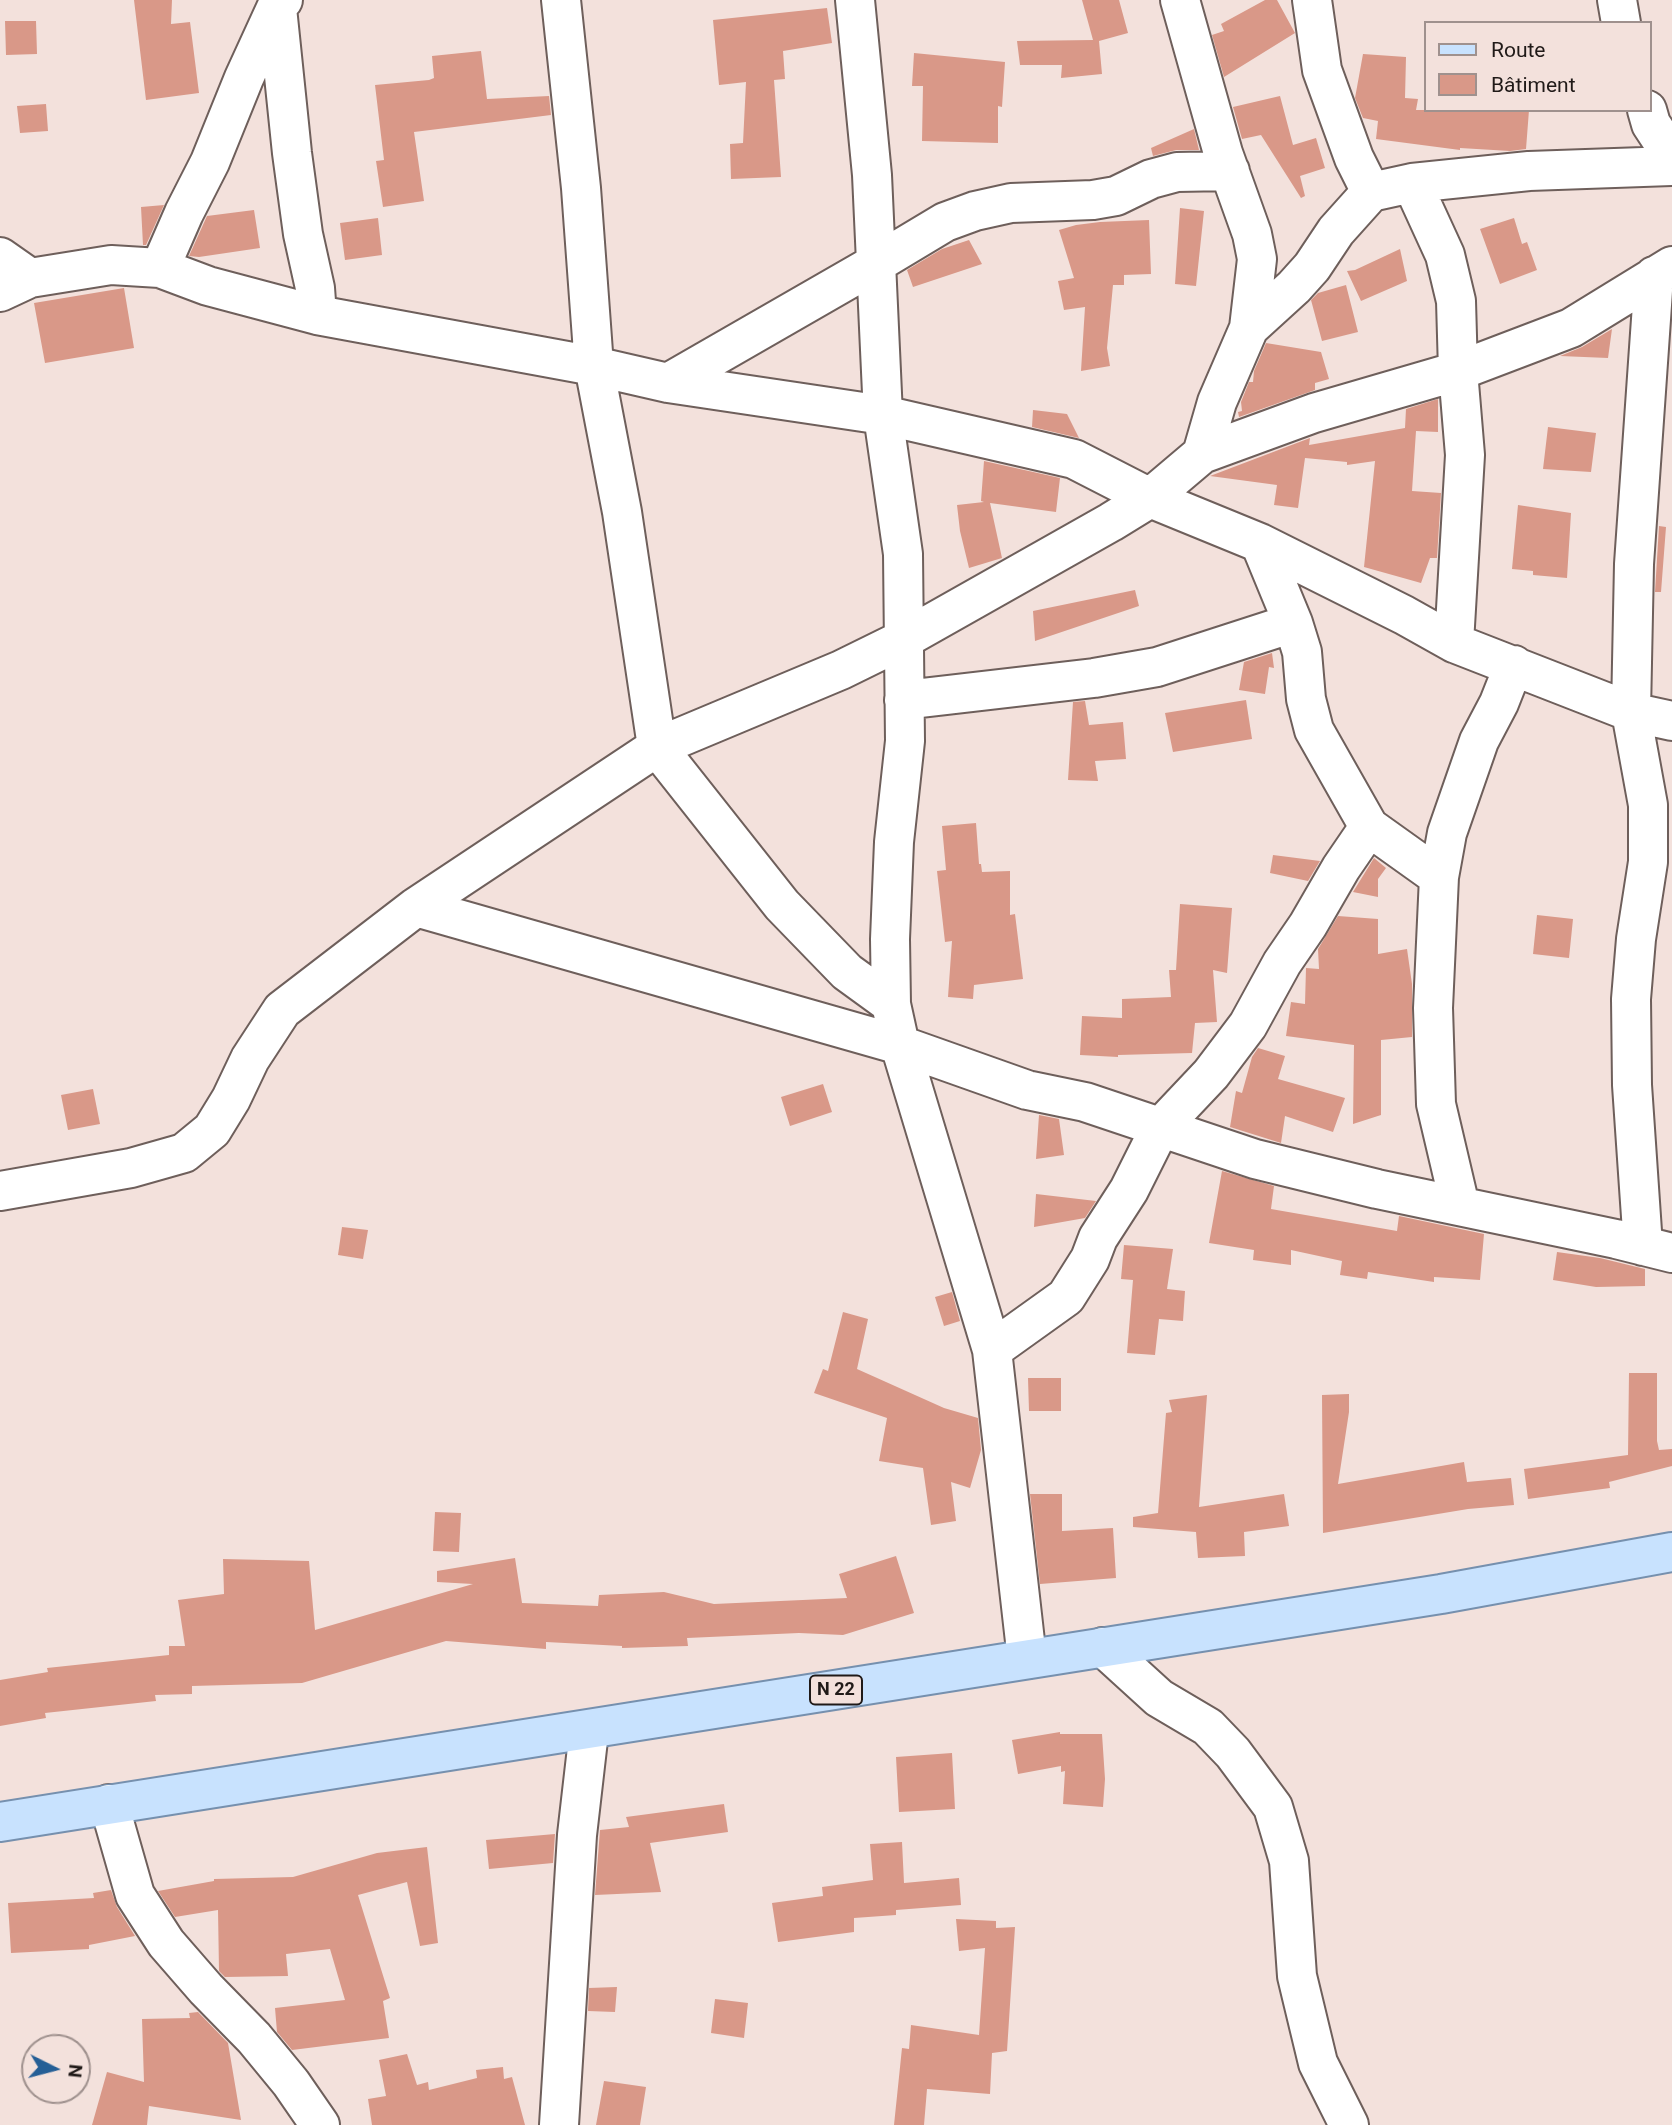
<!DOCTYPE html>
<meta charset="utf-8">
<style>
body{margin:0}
#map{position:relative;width:1672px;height:2125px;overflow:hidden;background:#f3e1dc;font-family:Roboto,sans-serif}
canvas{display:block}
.legend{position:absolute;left:1424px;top:21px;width:228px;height:91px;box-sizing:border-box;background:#f3e1dc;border:2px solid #9f918e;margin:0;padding:9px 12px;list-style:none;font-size:21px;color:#201a18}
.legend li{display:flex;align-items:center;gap:14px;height:35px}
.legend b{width:35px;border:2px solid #9f918e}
.north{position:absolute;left:21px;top:2034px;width:70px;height:70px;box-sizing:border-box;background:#f3e1dc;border:2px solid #9f918e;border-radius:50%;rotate:96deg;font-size:19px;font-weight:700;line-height:28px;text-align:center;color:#201a18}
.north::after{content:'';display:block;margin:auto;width:24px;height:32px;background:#255f96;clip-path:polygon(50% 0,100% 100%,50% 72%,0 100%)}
</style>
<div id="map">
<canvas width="1672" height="2125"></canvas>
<ul class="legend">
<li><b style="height:9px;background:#c8e2fe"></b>Route</li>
<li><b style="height:19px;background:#d99888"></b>Bâtiment</li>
</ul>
<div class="north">N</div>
</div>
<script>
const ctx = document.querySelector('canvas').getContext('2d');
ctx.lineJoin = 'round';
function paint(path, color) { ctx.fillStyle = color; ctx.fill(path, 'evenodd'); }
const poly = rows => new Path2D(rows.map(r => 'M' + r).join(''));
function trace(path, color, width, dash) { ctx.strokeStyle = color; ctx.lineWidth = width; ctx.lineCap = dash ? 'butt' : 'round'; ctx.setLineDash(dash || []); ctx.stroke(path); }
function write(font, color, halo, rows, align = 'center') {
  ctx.font = font + ' Roboto,sans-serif'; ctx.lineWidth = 5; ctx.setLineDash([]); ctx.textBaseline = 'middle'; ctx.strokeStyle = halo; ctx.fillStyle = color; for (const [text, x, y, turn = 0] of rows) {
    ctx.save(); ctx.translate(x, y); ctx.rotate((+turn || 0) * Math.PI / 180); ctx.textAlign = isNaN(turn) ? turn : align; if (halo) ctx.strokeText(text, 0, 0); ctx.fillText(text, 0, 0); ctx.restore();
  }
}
paint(poly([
 [134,0,172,0,171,24,190,22,199,93,146,100],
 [1082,0,1119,0,1128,33,1099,41,1102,74,1061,78,1062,65,1020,65,1017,41,1093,40],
 [1265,0,1277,0,1295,33,1224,77,1212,35,1224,31,1221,24],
 [827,8,832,43,783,51,785,79,774,80,781,177,731,179,730,144,743,143,746,82,719,85,713,20],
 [5,21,36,21,37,54,6,55],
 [481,51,487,99,549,96,551,115,414,132,424,201,383,207,376,161,384,160,375,85,429,80,434,78,432,56],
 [914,53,1005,62,1002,107,998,106,998,143,922,141,923,86,912,86],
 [1363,54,1406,57,1405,98,1418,99,1416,110,1529,110,1526,149,1510,151,1460,148,1460,150,1376,139,1378,121,1363,118,1355,98],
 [1280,96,1293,145,1316,138,1325,168,1300,176,1305,196,1301,198,1261,135,1242,139,1233,107],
 [46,104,48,131,20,133,17,106],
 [1194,129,1199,150,1176,150,1153,156,1151,148],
 [164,205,146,245,143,245,141,207],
 [1180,208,1204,211,1196,286,1175,284],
 [254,210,260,248,199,257,189,256,207,216],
 [378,218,382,255,345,260,340,223],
 [1514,218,1522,244,1527,242,1537,270,1500,284,1480,229],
 [1149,220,1151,274,1124,275,1124,285,1113,285,1107,348,1110,366,1081,371,1085,307,1064,310,1058,281,1074,278,1059,230,1076,225,1100,222],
 [969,240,982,264,913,287,907,270,942,249],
 [1400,249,1407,281,1361,301,1347,271,1355,270],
 [1346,285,1358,332,1322,341,1311,300,1318,293],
 [124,288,134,348,45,363,34,303],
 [1612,329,1608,358,1560,356,1582,347],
 [1266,343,1321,352,1329,379,1315,383,1315,390,1239,417,1238,412,1242,411,1241,402,1249,382,1253,382,1254,371],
 [1438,399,1438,432,1416,431,1412,491,1441,493,1437,558,1430,558,1421,583,1364,567,1375,461,1347,465,1347,462,1305,458,1298,508,1274,505,1277,485,1210,476,1310,438,1309,445,1405,428,1406,409],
 [1033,410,1067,414,1079,438,1032,427],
 [1548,427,1596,433,1591,472,1543,469],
 [984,461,1060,478,1056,512,990,503,1002,558,969,568,960,531,957,505,984,502,981,501],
 [1518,505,1571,513,1567,578,1533,575,1533,571,1512,569],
 [1659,526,1666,527,1661,592,1655,592],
 [1135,590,1139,606,1035,641,1033,611],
 [1272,653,1274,668,1269,667,1265,694,1239,690,1244,662],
 [1246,700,1252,739,1173,752,1165,713],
 [1085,701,1089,725,1123,722,1126,759,1095,761,1098,781,1068,780,1073,702],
 [976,823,979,864,981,864,982,872,1010,871,1010,915,1015,914,1023,979,974,985,973,999,948,997,952,941,945,942,937,871,946,870,942,826],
 [1273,855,1320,861,1308,881,1270,873],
 [1374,858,1386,868,1378,879,1378,897,1353,892],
 [1180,904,1232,908,1227,973,1213,970,1217,1022,1195,1023,1192,1053,1118,1055,1118,1057,1080,1055,1082,1016,1122,1018,1122,999,1171,997,1169,970,1176,970],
 [1537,915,1573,919,1569,958,1533,954],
 [1338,916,1378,919,1378,954,1407,949,1412,984,1412,1037,1381,1040,1381,1115,1353,1124,1354,1045,1286,1036,1291,1002,1305,1004,1306,968,1319,969,1318,949],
 [1258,1048,1285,1056,1278,1079,1345,1098,1333,1132,1285,1116,1281,1143,1230,1127,1236,1091,1242,1093,1252,1057],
 [823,1084,832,1112,790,1126,781,1097],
 [93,1089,100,1124,68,1130,61,1095],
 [1039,1115,1059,1119,1064,1155,1036,1159],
 [1222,1171,1274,1186,1271,1209,1397,1231,1399,1216,1484,1234,1480,1280,1434,1277,1434,1282,1368,1272,1367,1279,1340,1275,1342,1261,1291,1250,1291,1265,1253,1260,1254,1250,1209,1243],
 [1036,1194,1096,1201,1085,1218,1034,1227],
 [342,1227,368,1230,363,1259,338,1255],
 [1124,1245,1173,1249,1167,1289,1185,1291,1183,1321,1159,1319,1155,1355,1127,1353,1133,1280,1121,1279],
 [1557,1252,1600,1258,1645,1269,1645,1286,1596,1287,1553,1280],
 [952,1292,960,1321,944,1326,935,1297],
 [843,1312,868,1319,857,1369,944,1408,978,1418,981,1450,970,1488,951,1482,956,1521,931,1525,923,1468,879,1461,887,1418,814,1393,823,1369,828,1371],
 [1629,1373,1657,1373,1657,1441,1659,1450,1672,1449,1672,1466,1609,1482,1610,1488,1528,1499,1524,1469,1628,1455],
 [1028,1378,1061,1378,1061,1411,1029,1411],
 [1349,1394,1349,1412,1338,1484,1464,1462,1467,1482,1511,1478,1514,1505,1468,1509,1323,1533,1322,1395],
 [1207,1395,1199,1507,1284,1494,1289,1526,1244,1532,1245,1556,1198,1558,1196,1532,1133,1527,1133,1517,1158,1513,1166,1413,1172,1412,1169,1400],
 [1030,1494,1062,1494,1062,1531,1113,1528,1116,1578,1040,1584],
 [435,1512,461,1513,459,1552,433,1551],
 [896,1556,914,1613,843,1635,799,1633,687,1638,688,1646,622,1648,622,1646,546,1642,546,1649,446,1641,302,1683,192,1686,192,1694,155,1695,156,1701,45,1713,46,1718,0,1726,0,1680,48,1672,47,1668,169,1655,169,1646,185,1646,178,1600,224,1594,223,1559,309,1561,315,1630,473,1584,437,1582,437,1571,515,1558,522,1603,598,1606,599,1595,664,1592,714,1604,847,1598,839,1574],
 [1060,1732,1060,1734,1102,1734,1105,1779,1103,1807,1063,1804,1065,1771,1061,1772,1061,1766,1018,1774,1012,1740],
 [952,1753,955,1809,899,1812,896,1757],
 [724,1804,728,1832,650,1843,661,1892,595,1895,600,1830,629,1827,626,1817],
 [555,1834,553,1863,489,1869,486,1840],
 [902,1842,904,1883,959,1878,961,1905,896,1910,896,1915,854,1918,854,1932,778,1942,772,1903,823,1896,822,1887,873,1880,870,1844],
 [427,1847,438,1943,420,1946,407,1882,358,1895,390,1998,383,2001,389,2038,292,2050,277,2032,275,2008,345,2000,330,1949,286,1954,288,1976,225,1977,219,1971,218,1910,175,1917,158,1891,214,1881,214,1879,293,1877,377,1853],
 [111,1890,117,1907,135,1936,89,1945,89,1949,11,1953,8,1903,94,1898,93,1893],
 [956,1919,996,1921,996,1928,1015,1927,1007,2051,992,2053,990,2094,927,2089,924,2125,894,2125,902,2048,909,2049,911,2025,979,2035,985,1948,959,1951],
 [617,1987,615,2012,588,2011,589,1988],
 [715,1999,748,2003,744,2038,711,2033],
 [198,2012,228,2043,241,2120,149,2106,147,2125,92,2125,107,2072,144,2082,142,2019,190,2018,189,2013],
 [407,2054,417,2085,428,2082,429,2090,477,2078,476,2070,503,2067,504,2079,512,2077,525,2125,372,2125,368,2099,386,2096,379,2060],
 [604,2081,646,2087,640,2125,596,2125]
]), '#d99888');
const minor = poly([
 [283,0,277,6,244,78,210,162,184,213,160,268,208,286,317,315,594,366,622,512,657,747,782,905,847,972,891,1004],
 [561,0,581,188,594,366,668,383,883,415,1074,459,1150,498,1260,543,1404,615,1454,643,1631,712,1672,721],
 [855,0,872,175,883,415,903,554,905,741,894,842,890,939,891,1004,900,1045,992,1350,1027,1659],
 [1180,0,1223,153,1252,234,1257,259,1249,328,1217,402,1202,454],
 [1312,0,1322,70,1354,158,1371,192,1412,183,1529,171,1672,166],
 [1617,0,1621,23],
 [277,8,292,153,303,234,315,288,317,315],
 [1647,110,1651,124,1672,156],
 [1412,183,1445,255,1456,301,1458,371,1465,455,1454,643],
 [0,257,30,278],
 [0,292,30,278,111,265,160,268],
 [1249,328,1294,287,1312,267,1336,231,1371,192],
 [668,383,875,264,945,222,975,211,1011,203,1093,200,1116,196,1151,179,1177,172,1230,171],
 [1260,543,1293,623,1302,652,1306,699,1314,730,1369,827,1439,877,1433,1008,1436,1104,1460,1206],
 [904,700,1094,678,1157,667,1293,623],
 [1439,877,1447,833,1479,741,1499,703,1514,665],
 [416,907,900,1045,1027,1090,1085,1102,1255,1159,1377,1189,1616,1239,1672,1253],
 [0,1191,131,1168,184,1153,212,1130,231,1099,250,1059,282,1010,416,907,657,747,841,670,902,640,1111,522,1150,498,1202,454,1314,413,1458,371,1571,328,1672,266],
 [1643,1246,1632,1085,1631,999,1636,939,1648,862,1648,805,1631,712,1634,564,1654,276],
 [992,1350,1066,1297,1090,1259,1098,1238,1129,1190,1160,1128,1211,1074,1248,1025,1282,963,1308,925,1341,868,1369,827],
 [1103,1647,1159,1698,1208,1727,1233,1753,1273,1807,1289,1861,1297,1976,1318,2063,1349,2125],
 [109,1804,135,1895,166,1943,206,1989,254,2038,291,2083,320,2125],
 [559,2125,577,1835,589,1731]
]);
const major = poly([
 [0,1822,1441,1594,1672,1552]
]);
trace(minor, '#6e5f5b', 42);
trace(major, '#7690ae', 42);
trace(minor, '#fff', 38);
trace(major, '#c8e2fe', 38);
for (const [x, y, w] of [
 [836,1690,52]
]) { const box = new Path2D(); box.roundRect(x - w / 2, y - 14.5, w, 29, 5); ctx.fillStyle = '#f3e1dc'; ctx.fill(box); trace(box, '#201a18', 2); }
write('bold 18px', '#201a18', null, [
 ["N 22",836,1690]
]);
</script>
